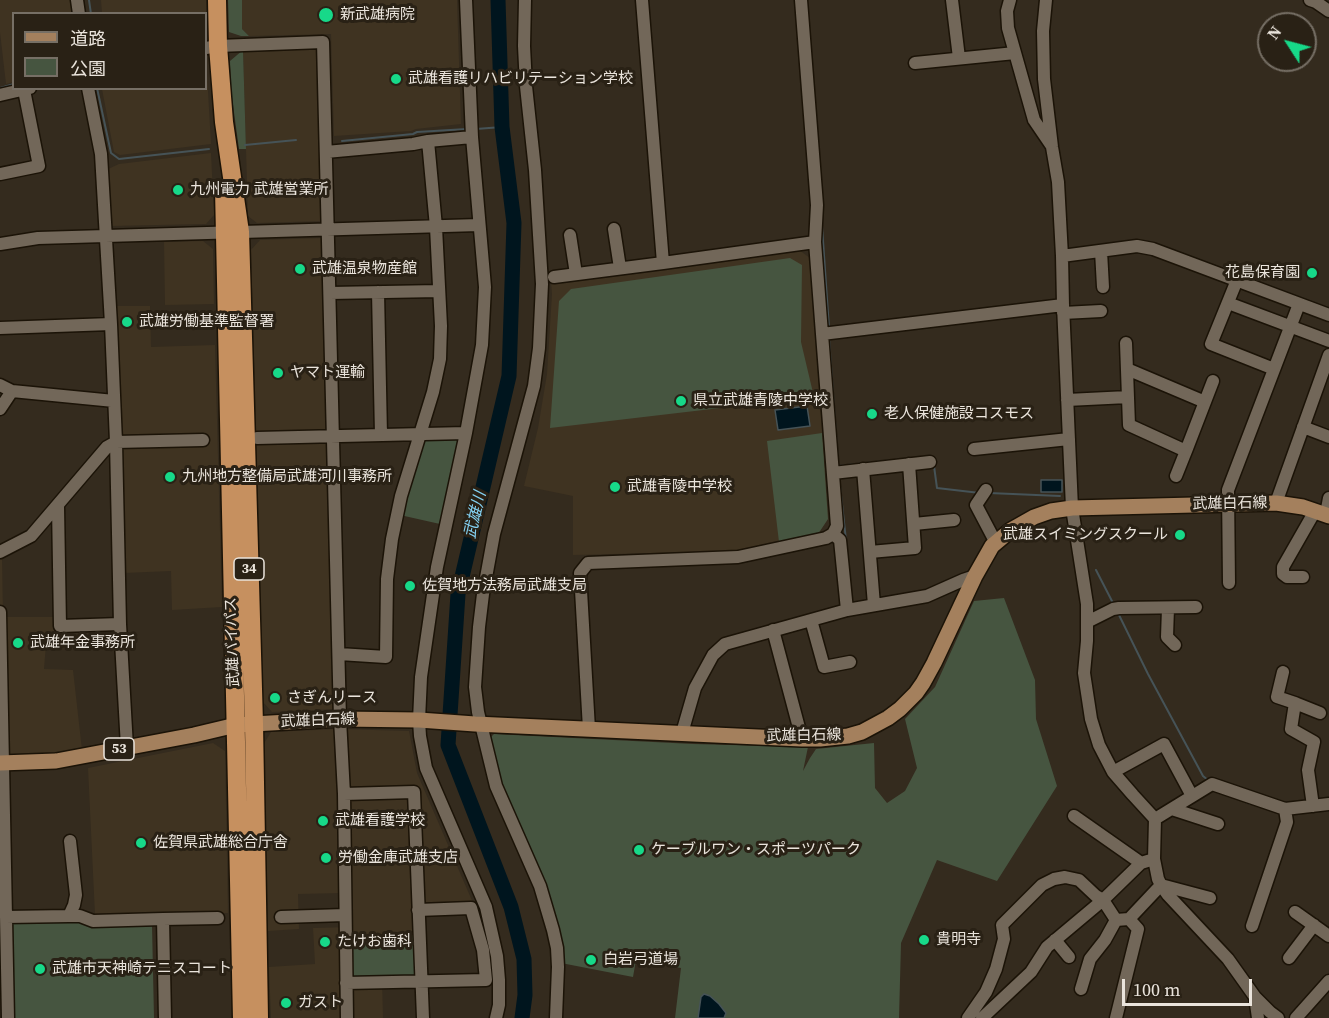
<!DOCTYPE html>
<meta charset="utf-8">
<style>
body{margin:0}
#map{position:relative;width:1329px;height:1018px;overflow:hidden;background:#342b1e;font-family:"Source Serif 4","Noto Sans JP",serif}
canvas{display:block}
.legend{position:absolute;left:12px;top:12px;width:195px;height:78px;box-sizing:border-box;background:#292115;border:2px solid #766f65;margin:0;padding:8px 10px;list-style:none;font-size:18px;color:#eae4dc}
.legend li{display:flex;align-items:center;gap:12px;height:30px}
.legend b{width:30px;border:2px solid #766f65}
.north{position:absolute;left:1257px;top:12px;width:60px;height:60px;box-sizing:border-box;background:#292115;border:2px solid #766f65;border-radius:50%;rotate:306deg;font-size:16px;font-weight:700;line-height:24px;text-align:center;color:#eae4dc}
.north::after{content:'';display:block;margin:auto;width:21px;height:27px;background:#17d989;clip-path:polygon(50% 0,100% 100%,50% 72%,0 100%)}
.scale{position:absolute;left:1122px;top:979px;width:130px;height:27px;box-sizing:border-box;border:3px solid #eae4dc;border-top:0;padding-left:8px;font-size:18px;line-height:21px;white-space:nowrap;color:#eae4dc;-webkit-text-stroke:4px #292115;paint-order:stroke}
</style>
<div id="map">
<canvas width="1329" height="1018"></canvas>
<ul class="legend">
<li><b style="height:8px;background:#a4805d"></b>道路</li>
<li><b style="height:16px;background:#465540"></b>公園</li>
</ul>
<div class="north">N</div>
<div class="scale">100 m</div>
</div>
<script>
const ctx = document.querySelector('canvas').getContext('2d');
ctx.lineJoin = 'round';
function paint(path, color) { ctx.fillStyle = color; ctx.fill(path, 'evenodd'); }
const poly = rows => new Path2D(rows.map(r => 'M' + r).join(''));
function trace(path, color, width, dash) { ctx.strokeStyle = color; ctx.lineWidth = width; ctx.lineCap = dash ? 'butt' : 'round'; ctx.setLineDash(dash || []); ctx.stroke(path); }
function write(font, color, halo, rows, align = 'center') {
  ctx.font = font + ' "Source Serif 4","Noto Sans JP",serif'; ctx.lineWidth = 6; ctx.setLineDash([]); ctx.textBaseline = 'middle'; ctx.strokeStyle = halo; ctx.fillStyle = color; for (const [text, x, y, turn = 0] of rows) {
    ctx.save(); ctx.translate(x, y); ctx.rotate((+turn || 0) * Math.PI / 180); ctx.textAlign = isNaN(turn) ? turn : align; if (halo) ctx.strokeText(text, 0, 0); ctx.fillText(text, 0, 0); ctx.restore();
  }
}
paint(poly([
 [0,0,70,0,72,13,14,14,13,82,6,84,0,32],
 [101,0,206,0,207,33,206,33,206,14,102,13],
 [242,0,457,0,461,124,416,129,411,131,334,136,331,34,249,36,242,29],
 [319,47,324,221,257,223,248,216,243,50],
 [206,56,211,144,120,155,114,152,102,89,206,88],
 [211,153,214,215,206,224,109,226,106,170,119,164],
 [324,238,330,432,256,435,251,250,260,240],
 [203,241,213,249,214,304,165,305,164,242],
 [799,250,810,258,828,519,818,534,738,551,573,555,573,496,524,486,538,428,547,374,552,294,551,282],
 [113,306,150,306,151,347,215,345,222,607,172,610,171,571,124,573],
 [330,440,336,709,272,712,263,702,256,443],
 [2,556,3,617,56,617,56,631,47,632,44,669,73,670,82,750,47,754,0,756,0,557],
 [338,729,409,731,417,773,473,903,415,907,414,935,382,978,383,1018,271,1018,269,967,315,964,313,928,350,927,343,893,298,894,299,929,268,931,263,745,271,732],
 [213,743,225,751,228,913,134,913,95,915,88,768]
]), '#3f3321');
paint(poly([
 [228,0,242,0,242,29,249,36,241,36,229,32],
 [243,50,246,149,239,149,231,90,230,61],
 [790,258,802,265,801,342,814,397,550,428,559,301,571,289],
 [822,433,828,519,818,534,779,542,767,441],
 [456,436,459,441,440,524,400,515,424,437],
 [1004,598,1035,680,1036,719,1057,786,997,881,937,860,901,943,899,1018,675,1018,681,968,636,960,633,977,561,963,501,785,490,738,494,734,693,744,808,747,803,771,810,758,816,749,874,743,875,788,887,803,905,791,917,768,905,719,935,687,974,601],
 [76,919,152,925,154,1018,13,1018,10,921],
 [414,935,415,977,351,979,350,939]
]), '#465540');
const water = poly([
 [807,406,810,426,778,430,775,410,807,406],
 [1041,480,1062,480,1062,492,1041,492,1041,480],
 [704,994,710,996,719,1004,726,1013,724,1018,698,1018,701,997,704,994]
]);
paint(water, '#00151e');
trace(water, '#465357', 1.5);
trace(poly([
 [89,0,91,14],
 [0,88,14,84],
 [97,88,111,153,119,159,209,149],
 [476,129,502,127],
 [342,141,413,134,417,132,467,129],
 [245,145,296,140],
 [822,226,829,328],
 [829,338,838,462],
 [838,466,904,459],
 [934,466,937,488,980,493],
 [839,477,846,540],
 [989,493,1060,496],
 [1096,570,1114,605],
 [1118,613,1148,674,1203,776,1209,781],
 [1234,797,1251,804],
 [1309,812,1329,810]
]), '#465357', 2);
trace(poly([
 [498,0,502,127,514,223,509,376,458,594,448,745,511,907,524,959,525,995,522,1018]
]), '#00151e', 15);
const minor = poly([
 [77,0,79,14],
 [466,0,472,137,485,287,482,345,466,433,437,567,421,677,419,720,420,736,426,768,486,907,497,956,499,980,499,1005,496,1018],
 [525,0,524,46,526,86,535,170,542,284,539,348,534,386,494,534,483,594,479,627,475,687,478,712,496,786,540,886,553,930,557,948,558,967,556,1018],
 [642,0,663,263,815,242],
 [801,0,817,205,815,242,822,334],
 [952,0,959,58],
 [1010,0,1007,11,1008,28,1034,120,1051,145],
 [1046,0,1043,31,1044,79,1052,147,1058,182,1062,256,1063,305,1072,508,1087,604,1087,641,1084,673,1091,719,1099,745,1113,772,1133,795,1155,819,1154,859,1158,879,1161,885,1168,895,1228,959,1255,997,1270,1012,1278,1018],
 [1310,0,1316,2,1329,11],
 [206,48,218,46,323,42,340,719,344,794,347,1018],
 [915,63,1015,53],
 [88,88,101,154,111,324,116,442,120,624,127,747],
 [0,95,30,88],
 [428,141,472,137],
 [326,152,413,144,428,141,436,227,441,326,440,359,433,392,401,496,392,539,387,579,386,657,339,654],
 [0,174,39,166,24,90],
 [614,229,620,268],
 [570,235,576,274],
 [0,244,38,238,479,225],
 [1101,251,1103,287],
 [1062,256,1137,246,1153,249,1329,315],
 [554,277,663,263],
 [1237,280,1211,344,1274,369],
 [378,292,381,435],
 [330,293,439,291],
 [1228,303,1329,341],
 [1063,313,1101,311],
 [0,328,111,324],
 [1126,343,1129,425,1186,451,1176,476],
 [1127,369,1205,402],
 [0,385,12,391,114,401],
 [1067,400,1128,397],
 [0,409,12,391],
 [1303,427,1329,437],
 [257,438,466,433],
 [974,449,1069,439],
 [1186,451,1213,381],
 [863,469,874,605],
 [833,473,930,462],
 [986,490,976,505,996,543],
 [1276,503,1329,355],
 [58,506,60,626,120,624],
 [1326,514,1329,498],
 [914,524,954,520],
 [833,534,840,540,847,610],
 [0,552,31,536,107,447,116,442,203,440],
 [870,552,915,548,909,464],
 [1303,577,1287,577,1283,574,1283,567,1315,511],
 [1229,583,1228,490,1299,304],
 [1168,608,1167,637,1175,645],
 [0,612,8,1018],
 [811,620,824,667,850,662],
 [1087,622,1113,609,1119,608,1196,607],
 [773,630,802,739],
 [1283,672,1277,697,1295,703,1291,729,1314,742,1308,770,1313,806],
 [1295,703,1320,713],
 [589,729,580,573,588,563,738,557,826,538,833,534,837,526,822,334,1063,305],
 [682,733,695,688,713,655,725,644,847,610,927,596,963,580,975,576],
 [1113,772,1164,744,1192,796],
 [344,794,414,792,423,1018],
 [1172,809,1218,824],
 [1074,816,1141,863],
 [1155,819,1212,784,1285,809,1329,804],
 [1295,912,1329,936],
 [69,916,74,905,76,895,70,841],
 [6,917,69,916,80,916,93,921,163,919,165,1018],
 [281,917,345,915],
 [163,919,218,918],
 [1252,926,1287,822,1285,809],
 [1055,940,1069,957],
 [1289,958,1314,925],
 [346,983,486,980,483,950,471,908,418,910],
 [1081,989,1090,959,1105,940,1116,920],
 [1255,997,1258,1018],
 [968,1018,986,992,996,969,1004,939,1002,925,1042,885,1054,879,1065,877,1079,880,1096,896,1103,900,1116,920,1129,919],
 [982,1018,1031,972,1047,947,1103,900,1141,863,1154,859],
 [1116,1018,1138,929,1129,919,1161,885,1210,898],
 [1296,1018,1329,981]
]);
const major = poly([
 [0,763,56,761,194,735,236,725,340,719,419,720,475,724,802,739,820,739,848,736,862,732,888,718,900,709,916,693,923,683,934,663,975,576,992,546,1011,530,1034,517,1051,511,1072,508,1276,503,1303,507,1329,516]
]);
const highway = poly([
 [217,0,218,46,224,122,240,232,254,724,259,1018],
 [224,189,242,1018]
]);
trace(minor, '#1b1307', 15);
trace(major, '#1b1307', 18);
trace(highway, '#1b1307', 21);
trace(minor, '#726759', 12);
trace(major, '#a4805d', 15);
trace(highway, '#c6905f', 18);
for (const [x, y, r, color] of [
 [326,15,8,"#17d989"],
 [396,79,6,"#17d989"],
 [178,190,6,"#17d989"],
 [300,269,6,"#17d989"],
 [1312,273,6,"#17d989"],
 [127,322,6,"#17d989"],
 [278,373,6,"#17d989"],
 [681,401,6,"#17d989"],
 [872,414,6,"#17d989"],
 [170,477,6,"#17d989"],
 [615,487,6,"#17d989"],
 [1180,535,6,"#17d989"],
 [410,586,6,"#17d989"],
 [18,643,6,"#17d989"],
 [275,698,6,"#17d989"],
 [323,821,6,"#17d989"],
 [141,843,6,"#17d989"],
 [639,850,6,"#17d989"],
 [326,858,6,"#17d989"],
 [924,940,6,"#17d989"],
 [325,942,6,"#17d989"],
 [591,960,6,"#17d989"],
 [40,969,6,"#17d989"],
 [286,1003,6,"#17d989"]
]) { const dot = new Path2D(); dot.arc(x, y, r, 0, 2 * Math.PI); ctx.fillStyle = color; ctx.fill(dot); trace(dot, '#292115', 2); }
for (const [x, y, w] of [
 [249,569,30],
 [119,749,30]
]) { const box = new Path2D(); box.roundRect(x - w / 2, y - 11, w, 22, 4.5); ctx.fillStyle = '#292115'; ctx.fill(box); trace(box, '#eae4dc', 1.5); }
write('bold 14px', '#eae4dc', null, [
 ["34",249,569],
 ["53",119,749]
]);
write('15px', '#eae4dc', '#292115', [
 ["新武雄病院",340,15],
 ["武雄看護リハビリテーション学校",408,79],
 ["九州電力 武雄営業所",190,190],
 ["武雄温泉物産館",312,269],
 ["花島保育園",1300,273,"right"],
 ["武雄労働基準監督署",139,322],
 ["ヤマト運輸",290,373],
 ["県立武雄青陵中学校",693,401],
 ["老人保健施設コスモス",884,414],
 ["九州地方整備局武雄河川事務所",182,477],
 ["武雄青陵中学校",627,487],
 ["武雄スイミングスクール",1168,535,"right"],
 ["佐賀地方法務局武雄支局",422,586],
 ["武雄年金事務所",30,643],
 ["さぎんリース",287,698],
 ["武雄看護学校",335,821],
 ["佐賀県武雄総合庁舎",153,843],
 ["ケーブルワン・スポーツパーク",651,850],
 ["労働金庫武雄支店",338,858],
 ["貴明寺",936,940],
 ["たけお歯科",337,942],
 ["白岩弓道場",603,960],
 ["武雄市天神崎テニスコート",52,969],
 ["ガスト",298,1003]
], 'left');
write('15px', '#eae4dc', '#292115', [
 ["武雄白石線",1230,504,-1],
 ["武雄バイパス",233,642,-92],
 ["武雄白石線",318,721,-2],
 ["武雄白石線",804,736,-1]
]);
write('italic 16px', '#83d0f1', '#292115', [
 ["武雄川",476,515,-77]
]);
</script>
